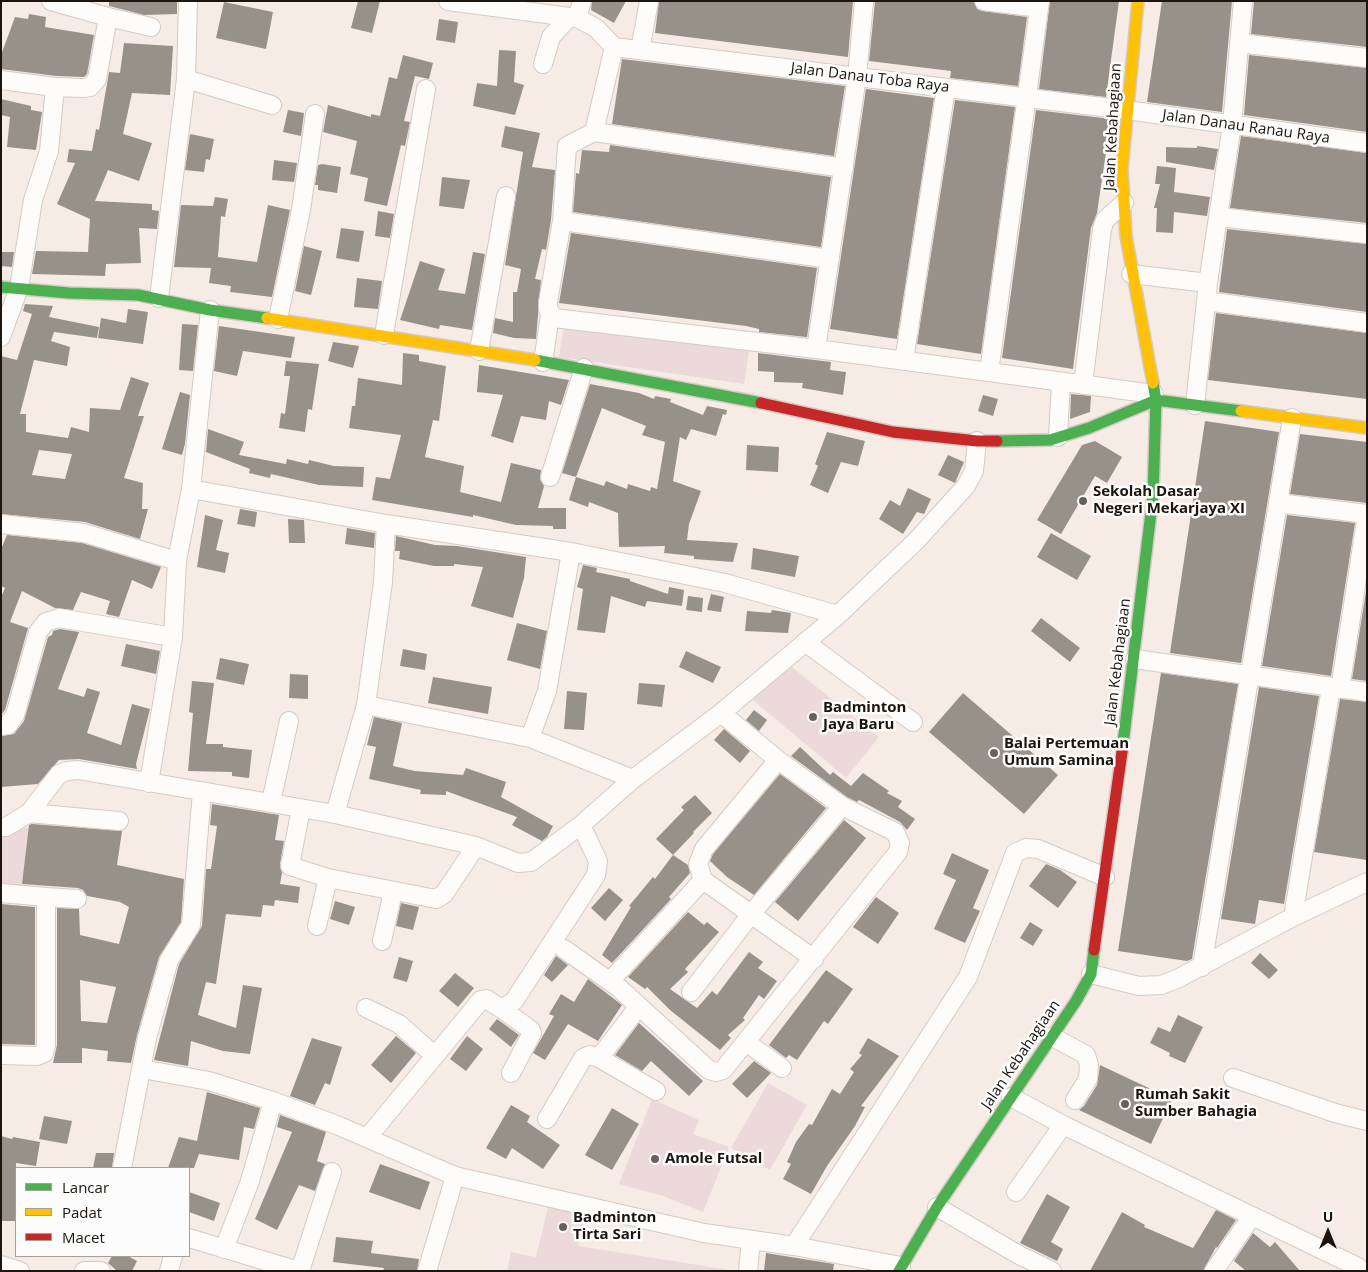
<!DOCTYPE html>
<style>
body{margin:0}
#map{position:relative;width:1368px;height:1272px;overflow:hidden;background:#f7ece5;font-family:"Open Sans",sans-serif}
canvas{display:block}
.frame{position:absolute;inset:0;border:2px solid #1d140e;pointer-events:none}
.legend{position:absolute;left:15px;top:1167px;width:175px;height:90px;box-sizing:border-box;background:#fcfcfc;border:1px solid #a39f9d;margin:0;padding:6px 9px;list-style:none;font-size:15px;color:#1d140e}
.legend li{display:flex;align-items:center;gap:10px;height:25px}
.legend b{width:25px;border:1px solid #a39f9d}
.north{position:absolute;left:1303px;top:1207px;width:50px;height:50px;-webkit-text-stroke:4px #fcfcfc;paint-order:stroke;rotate:0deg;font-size:14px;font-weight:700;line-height:20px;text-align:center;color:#1d140e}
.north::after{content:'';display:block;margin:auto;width:18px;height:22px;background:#1d140e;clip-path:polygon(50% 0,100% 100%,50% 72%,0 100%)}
</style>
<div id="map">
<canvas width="1368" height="1272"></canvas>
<div class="frame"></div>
<ul class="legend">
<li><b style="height:6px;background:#4caf50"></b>Lancar</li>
<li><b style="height:6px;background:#ffc107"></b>Padat</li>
<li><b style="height:6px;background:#c62828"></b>Macet</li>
</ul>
<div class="north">U</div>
</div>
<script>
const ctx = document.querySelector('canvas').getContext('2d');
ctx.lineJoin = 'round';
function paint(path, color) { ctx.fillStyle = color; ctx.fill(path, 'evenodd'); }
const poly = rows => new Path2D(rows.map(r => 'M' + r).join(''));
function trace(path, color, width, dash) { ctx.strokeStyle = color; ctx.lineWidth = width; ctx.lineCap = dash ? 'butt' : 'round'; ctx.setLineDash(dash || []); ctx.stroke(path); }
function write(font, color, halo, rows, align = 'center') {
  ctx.font = font + ' "Open Sans",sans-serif'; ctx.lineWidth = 5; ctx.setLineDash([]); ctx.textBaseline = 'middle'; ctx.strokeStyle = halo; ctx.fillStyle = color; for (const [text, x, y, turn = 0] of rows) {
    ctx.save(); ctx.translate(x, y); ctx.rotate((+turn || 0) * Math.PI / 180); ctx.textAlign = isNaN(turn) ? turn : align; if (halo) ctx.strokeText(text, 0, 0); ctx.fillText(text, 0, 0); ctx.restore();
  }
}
paint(poly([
 [564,324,749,351,744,384,559,357],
 [788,664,879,737,846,778,749,697],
 [29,827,22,887,1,885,1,832],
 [768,1083,807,1105,770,1170,731,1148],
 [652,1099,699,1120,693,1134,729,1147,703,1212,663,1196,619,1184],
 [550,1199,587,1207,578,1246,736,1271,507,1271,511,1252,536,1257]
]), '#ecd9db');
paint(poly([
 [109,1,177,1,177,14,144,15,109,6],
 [358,1,380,1,372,33,351,28],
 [592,1,626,1,614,23,591,10],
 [659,1,853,1,848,57,655,33],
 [875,1,974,1,977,9,982,11,1027,17,1018,86,950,78,951,71,869,61],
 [1050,1,1119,1,1106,97,1039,89],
 [1162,1,1232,1,1222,112,1147,102],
 [1254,1,1367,1,1367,47,1251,34],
 [224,2,273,12,266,49,216,38],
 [29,14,46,17,45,27,94,35,87,74,84,77,56,76,1,69,1,55,15,17,28,19],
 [439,19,458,22,455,43,436,40],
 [124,43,173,46,170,95,132,93,123,134,152,143,139,181,108,170,95,201,152,204,152,210,159,211,157,229,139,228,141,263,106,264,105,276,32,274,36,251,88,252,90,219,57,204,75,163,67,162,69,149,92,151,96,129,99,130,109,72,120,73],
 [499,50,516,51,514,82,524,85,515,115,473,106,477,83,497,86],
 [403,55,433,63,429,79,415,76,404,121,410,122,405,146,401,145,387,206,364,201,368,178,350,174,357,141,323,132,328,105,371,117,371,114,380,116,389,77,397,79],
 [1249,55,1367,68,1367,132,1244,115],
 [622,59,845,86,834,156,612,124],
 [866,89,934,98,897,339,830,329],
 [1,99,31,106,31,110,42,112,36,150,7,147,10,117,1,115],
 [955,100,1015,107,981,354,917,344],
 [288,110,304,113,301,136,283,132],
 [1036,110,1111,119,1097,213,1091,228,1073,369,1002,358],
 [505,126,540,133,532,167,555,170,551,220,546,250,542,249,535,279,541,280,536,339,514,338,493,333,495,318,513,322,513,292,517,292,521,269,505,265,523,152,501,147],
 [190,134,214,139,210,160,206,159,204,172,185,170],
 [1241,136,1367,153,1367,223,1230,208],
 [610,145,831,177,821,247,573,212,576,173,579,174,582,150,609,152],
 [1197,146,1218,149,1214,170,1166,162,1166,147,1197,148],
 [274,160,297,163,294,182,272,180],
 [322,164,341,167,337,193,318,190,318,185,315,185,318,165],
 [1157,166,1176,168,1174,192,1210,197,1207,216,1174,212,1173,233,1156,232,1157,208,1154,208,1160,184,1155,184],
 [442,177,470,180,464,209,439,206],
 [215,197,228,199,225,217,221,216,218,257,257,262,268,205,290,210,272,297,230,292,231,286,209,283,211,268,174,267,181,205,213,206],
 [378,211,394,214,390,238,375,236],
 [341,228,364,231,359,262,336,258],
 [1227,229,1367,244,1367,312,1219,292],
 [571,233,817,268,807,337,759,332,759,329,746,326,559,303],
 [304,246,322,251,311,295,295,291],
 [1,252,14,252,12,267,1,266],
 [473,252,485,254,472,330,440,325,439,329,400,320,420,261,445,269,438,290,465,294],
 [357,278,382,281,378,309,354,307],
 [25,304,53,306,49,317,99,327,97,338,54,332,51,341,70,347,67,366,34,360,20,414,26,414,26,432,68,438,71,427,89,432,90,408,120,410,131,377,149,383,138,416,144,416,124,478,143,483,142,509,148,509,140,539,85,522,1,514,1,356,17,360,32,314,23,311],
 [39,450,72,454,65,479,32,475],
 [128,309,148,312,143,344,98,338,101,318,126,323],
 [1216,313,1367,333,1367,399,1208,380],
 [182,324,198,325,193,371,179,370],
 [219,326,295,337,291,358,243,351,237,376,214,371],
 [333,342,359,346,353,368,328,361],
 [403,353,419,355,419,361,446,366,439,421,433,420,425,457,464,466,460,492,501,502,511,463,541,470,540,479,544,486,538,508,566,508,566,529,553,529,553,526,516,525,473,515,473,517,372,500,376,477,390,479,401,435,349,428,352,406,355,406,358,378,402,385],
 [758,353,831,362,830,370,846,372,843,395,802,388,803,383,774,382,774,372,758,371],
 [286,361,319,364,312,410,308,409,305,432,279,428,281,413,285,414,290,376,284,376],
 [479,365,569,380,561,405,549,401,546,420,521,416,513,443,491,436,503,395,477,392],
 [590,384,639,393,654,399,655,396,671,399,670,402,703,415,707,406,727,410,726,415,723,414,716,436,691,429,686,440,680,437,673,481,701,491,689,524,687,540,738,543,733,562,694,559,694,556,664,553,665,546,619,547,618,513,589,502,588,507,569,500,576,477,562,473],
 [602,408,646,426,642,435,665,442,657,489,651,487,650,491,628,484,627,489,606,481,604,486,576,477],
 [180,392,190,395,185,444,182,455,162,449],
 [1071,394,1091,396,1090,412,1070,419],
 [983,395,998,399,993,416,978,411],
 [1205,421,1279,432,1241,663,1170,653],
 [208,429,244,442,239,455,286,464,287,459,308,464,309,460,334,466,364,467,363,487,319,485,271,474,270,478,249,473,250,469,206,452],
 [827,432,865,441,858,466,841,462,828,493,810,485,818,466,815,464],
 [1300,434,1367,442,1367,503,1290,494],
 [1095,441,1122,457,1107,483,1095,476,1061,534,1037,520,1082,445],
 [747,445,779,447,778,472,746,470],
 [948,455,964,462,955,483,938,475],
 [908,488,931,499,924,514,917,512,903,534,879,519,890,500,900,506],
 [240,509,257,512,255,527,237,524],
 [205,515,223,520,216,550,229,553,225,573,197,567],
 [1287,515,1355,523,1331,676,1262,666],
 [288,519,304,520,305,543,289,543],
 [347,528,375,533,374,548,345,544],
 [1051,533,1091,556,1077,580,1037,557],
 [7,535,82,543,161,567,152,589,132,580,119,617,106,614,110,601,81,592,73,610,55,608,22,591,10,622,28,628,5,710,1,715,1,597,5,588,1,586,1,549],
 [396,536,435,545,457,546,526,557,524,578,513,618,471,606,483,567,454,564,454,566,434,566,399,559,400,551,395,551],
 [753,548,799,556,795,577,751,569],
 [583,565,597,568,596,572,630,579,630,581,668,594,669,587,684,590,682,606,647,601,645,607,611,596,605,633,577,630,583,589,577,587],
 [1367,585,1367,681,1352,679],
 [711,594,724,597,721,612,707,610],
 [688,596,703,598,702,612,686,610],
 [772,610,791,613,788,633,745,631,747,611,771,613],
 [1041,618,1080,648,1070,662,1031,631],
 [517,623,547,631,540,669,507,660],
 [60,629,79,632,58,689,84,697,87,688,100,692,87,733,121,745,132,704,150,709,136,764,137,769,79,759,59,760,38,784,1,787,1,736,14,734,24,721,48,637,52,635,53,631],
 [126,644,160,651,156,674,121,666],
 [403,649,427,654,425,670,400,666],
 [686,651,721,667,713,683,679,667],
 [220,658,249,664,244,685,216,679],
 [1161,673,1238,684,1192,959,1187,961,1118,951],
 [290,674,308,675,308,699,289,698],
 [433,677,492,687,488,714,428,703],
 [192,681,214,683,206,744,223,744,223,747,252,750,249,778,232,776,232,772,188,771,193,713,189,712],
 [639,683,665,685,662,707,637,704],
 [1259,687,1319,696,1284,904,1259,900,1255,924,1221,919],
 [567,691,587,693,584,730,564,729],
 [963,693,1058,775,1024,814,929,732],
 [1340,699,1367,702,1367,860,1314,852],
 [754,710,767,720,759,731,746,720],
 [374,717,402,723,393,766,415,771,463,775,466,768,506,782,501,797,553,826,547,837,542,841,512,825,517,817,446,791,446,795,420,794,421,790,369,779,376,747,367,745],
 [724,729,750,751,740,763,714,740],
 [800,747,830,775,833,772,851,786,863,773,889,791,887,793,902,801,898,807,915,819,907,830,900,822,859,800,857,802,847,797,791,756],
 [780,774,826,808,754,895,727,877,710,861,713,854],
 [695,795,712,813,693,832,694,833,673,855,656,839,684,810,681,807],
 [212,804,279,815,275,840,284,841,280,864,282,873,280,884,300,887,298,903,275,900,274,906,263,905,261,917,226,914,216,984,206,982,198,1015,236,1028,243,985,262,988,250,1054,223,1051,191,1041,188,1066,154,1060,179,964,202,926,206,869,211,869,217,826,210,825],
 [844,820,866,838,798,921,775,902],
 [32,824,122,831,117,865,184,879,181,922,159,957,137,1035,131,1063,107,1061,108,1051,82,1048,82,1063,53,1063,57,1045,57,908,79,909,80,935,119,944,129,907,120,902,87,896,83,890,78,888,22,884,29,825],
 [80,980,116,987,107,1023,81,1021],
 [952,853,989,870,973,908,980,911,965,943,934,929,956,880,943,874],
 [673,855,688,865,690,873,669,897,671,899,612,963,602,955,631,907,629,906,653,877,655,879],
 [1046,864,1060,870,1077,882,1058,908,1029,886],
 [609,888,623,900,605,921,591,908],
 [876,897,899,913,878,944,853,927],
 [335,901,355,907,349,925,330,919],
 [401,903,419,907,413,930,396,926],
 [1,904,35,907,35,1045,1,1044],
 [688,912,704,925,707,922,719,932,685,969,688,972,670,989,697,1008,712,991,717,995,749,952,763,962,758,968,777,981,764,999,759,995,743,1018,745,1020,728,1035,731,1038,720,1050,670,1010,647,987,645,989,628,977],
 [1030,922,1043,930,1033,946,1020,938],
 [1260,953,1278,970,1269,979,1251,963],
 [556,956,568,965,552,982,544,975],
 [399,957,413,961,407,982,393,978],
 [826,970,853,989,828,1024,824,1021,797,1060,789,1055,786,1058,769,1045],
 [455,973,474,988,458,1007,439,991],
 [588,979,622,1005,598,1041,568,1024,545,1060,533,1053,554,1016,549,1014,561,994,574,1002],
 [1178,1015,1203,1027,1185,1063,1169,1056,1170,1053,1150,1043,1158,1027,1170,1032],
 [497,1019,519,1035,511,1047,489,1029],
 [639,1023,703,1081,689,1096,651,1061,642,1071,615,1055],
 [396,1036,416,1053,391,1083,371,1065],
 [467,1036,483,1049,466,1071,450,1059],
 [312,1038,342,1047,330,1085,325,1083,315,1105,290,1096],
 [868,1038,899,1056,861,1106,865,1107,855,1126,827,1166,811,1194,783,1179,791,1164,787,1162,796,1142,809,1124,812,1125,832,1089,840,1094,854,1072,850,1069,862,1055,859,1053],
 [754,1061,771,1073,747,1098,732,1084],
 [1100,1065,1172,1099,1151,1144,1079,1110,1084,1106,1097,1085],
 [207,1092,260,1108,254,1129,244,1127,239,1160,199,1154,194,1168,168,1168,179,1137,197,1141],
 [511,1105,530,1116,527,1122,560,1145,543,1169,512,1148,506,1159,486,1148],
 [612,1108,639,1124,612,1170,585,1155],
 [280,1115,326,1132,317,1161,325,1164,315,1191,299,1185,277,1230,255,1219,292,1132,277,1127],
 [44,1116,72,1121,67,1144,39,1139],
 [1,1136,12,1139,13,1137,40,1142,36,1166,16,1163,16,1221,1,1221],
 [96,1153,114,1153,112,1168,93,1168],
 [380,1164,430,1182,420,1210,369,1192],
 [189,1192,220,1203,214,1221,189,1212],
 [1047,1194,1070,1207,1051,1242,1063,1249,1057,1261,1020,1243],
 [1216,1210,1236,1220,1217,1248,1216,1247,1203,1271,1090,1271,1122,1212,1145,1225,1144,1227,1193,1248],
 [1253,1233,1270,1247,1275,1242,1300,1271,1246,1271,1234,1261],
 [336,1237,373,1241,371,1253,419,1259,417,1271,383,1271,384,1268,333,1262],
 [766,1253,834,1264,833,1271,764,1271],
 [112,1256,128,1256,137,1261,132,1271,117,1271,108,1263]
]), '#989189');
const street = poly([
 [448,1,577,18],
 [582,1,577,18,596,28,614,47],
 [984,1,1039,8],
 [108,17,151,27],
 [1239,43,1367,58],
 [614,47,594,132,567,146,562,221,548,302,548,309,554,318,816,349,1154,394],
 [614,47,1126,110,1367,143],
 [640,50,649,1],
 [543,64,551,37,569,17],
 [186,79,272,105],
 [1,80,55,87,84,88,90,87,97,79,108,17,51,1],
 [594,132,844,168],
 [1219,217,1367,234],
 [562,221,830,259],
 [1131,274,1208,283],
 [159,298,186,79,188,1],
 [1206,301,1367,323],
 [278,319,301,210,315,114],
 [384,335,426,89],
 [1,337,19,288,33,200,49,151,55,87],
 [816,349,857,77,864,1],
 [479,351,506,196],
 [904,361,946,88],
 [543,362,550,315],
 [989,372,1040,1],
 [1083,385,1102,229,1105,220,1124,203],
 [1195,405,1208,283,1232,125,1243,1],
 [1058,437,1061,382],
 [550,477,584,368],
 [191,489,386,524,571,552,725,583,838,615],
 [1278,503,1292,418],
 [1,524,84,533,177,561],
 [386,524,383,582,366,705,530,738],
 [571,552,547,691,530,738,633,779],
 [805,642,913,722],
 [1135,659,1367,692],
 [1340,689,1367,514],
 [1,726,8,725,15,715,38,632,46,622,59,618,173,637],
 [149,783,173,637,177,561,191,489,210,310],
 [271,802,289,721],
 [301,808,290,866,328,878,436,899,444,894,476,846],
 [29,813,59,774,67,771,78,770,335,814,476,846,518,863,531,862,581,825,633,779,721,713,838,615,916,541,966,486,974,471,977,441],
 [335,814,366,705],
 [1,827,6,827,29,813,119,821],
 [703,880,814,959],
 [1,893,46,897,46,1045,44,1053,37,1056,1,1055],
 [46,897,77,899],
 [1293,917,1331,688],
 [317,926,328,878],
 [382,941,393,892],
 [564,949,619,988,709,1070,716,1072,723,1070,898,852,900,843,895,832,842,806,778,760,721,713],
 [1202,967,1278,503,1367,514],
 [1091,974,1139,986,1161,985,1177,979,1293,917,1367,882],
 [610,981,703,880,698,864,704,849,778,760],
 [691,992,752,913,842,806],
 [366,1008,399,1024,434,1055],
 [502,1009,531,1030,532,1033,511,1073],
 [1053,1037,1086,1055,1089,1065,1088,1079,1075,1100],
 [746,1042,782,1068],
 [599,1058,656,1091],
 [142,1069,209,1081,273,1101,339,1126,455,1176,704,1233,794,1246,901,1266],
 [1233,1078,1335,1113,1367,1121],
 [1011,1097,1063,1125,1358,1267],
 [547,1119,583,1058,590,1055,599,1058,639,1006],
 [367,1138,481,1000,486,999,502,1009,514,1001,596,875,598,861,581,825],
 [122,1168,147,1038,169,960,191,925,202,792],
 [1016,1192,1063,1125],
 [937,1207,1019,1255,1052,1271],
 [189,1238,299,1271],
 [794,1246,968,977,1015,853,1026,848,1038,849,1105,877],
 [224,1249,250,1181,273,1101],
 [1,1265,20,1271],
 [84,1271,101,1271],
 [169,1271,173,1256],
 [300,1271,332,1172],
 [427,1271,455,1176],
 [748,1271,751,1240],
 [1214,1271,1252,1216]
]);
const fast = poly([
 [1,287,69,293,138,295,210,310,267,318],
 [535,360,761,403],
 [997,441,1050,440,1089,428,1156,400,1241,411],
 [1122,752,1153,496,1156,400,1153,383],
 [899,1271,937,1207,1076,1001,1091,974,1094,950]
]);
const slow = poly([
 [1138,1,1122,169,1126,236,1153,383],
 [267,318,535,360],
 [1241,411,1367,428]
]);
const jam = poly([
 [761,403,893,432,977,441,997,441],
 [1094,950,1122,752]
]);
trace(street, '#d4cac3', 20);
trace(fast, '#d4cac3', 14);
trace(slow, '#d4cac3', 14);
trace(jam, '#d4cac3', 14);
trace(street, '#fefcfb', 18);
trace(fast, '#4caf50', 11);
trace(slow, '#ffc107', 11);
trace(jam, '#c62828', 11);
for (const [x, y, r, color] of [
 [1083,501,5,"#696059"],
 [813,717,5,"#696059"],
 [994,753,5,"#696059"],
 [1125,1104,5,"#696059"],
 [655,1159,5,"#696059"],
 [563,1227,5,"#696059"]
]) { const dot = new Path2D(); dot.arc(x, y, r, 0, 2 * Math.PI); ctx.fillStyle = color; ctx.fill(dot); trace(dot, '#fcfcfc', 2); }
write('15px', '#1d140e', '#fcfcfc', [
 ["Jalan Danau Toba Raya",870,78,7],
 ["Jalan Kebahagiaan",1113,127,-87],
 ["Jalan Danau Ranau Raya",1246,127,8],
 ["Jalan Kebahagiaan",1118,662,-83],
 ["Jalan Kebahagiaan",1021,1055,-56]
]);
write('bold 15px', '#1d140e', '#fcfcfc', [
 ["Sekolah Dasar",1093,492],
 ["Negeri Mekarjaya XI",1093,509],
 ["Badminton",823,708],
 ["Jaya Baru",823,725],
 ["Balai Pertemuan",1004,744],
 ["Umum Samina",1004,761],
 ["Rumah Sakit",1135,1095],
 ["Sumber Bahagia",1135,1112],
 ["Amole Futsal",665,1159],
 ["Badminton",573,1218],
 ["Tirta Sari",573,1235]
], 'left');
</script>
